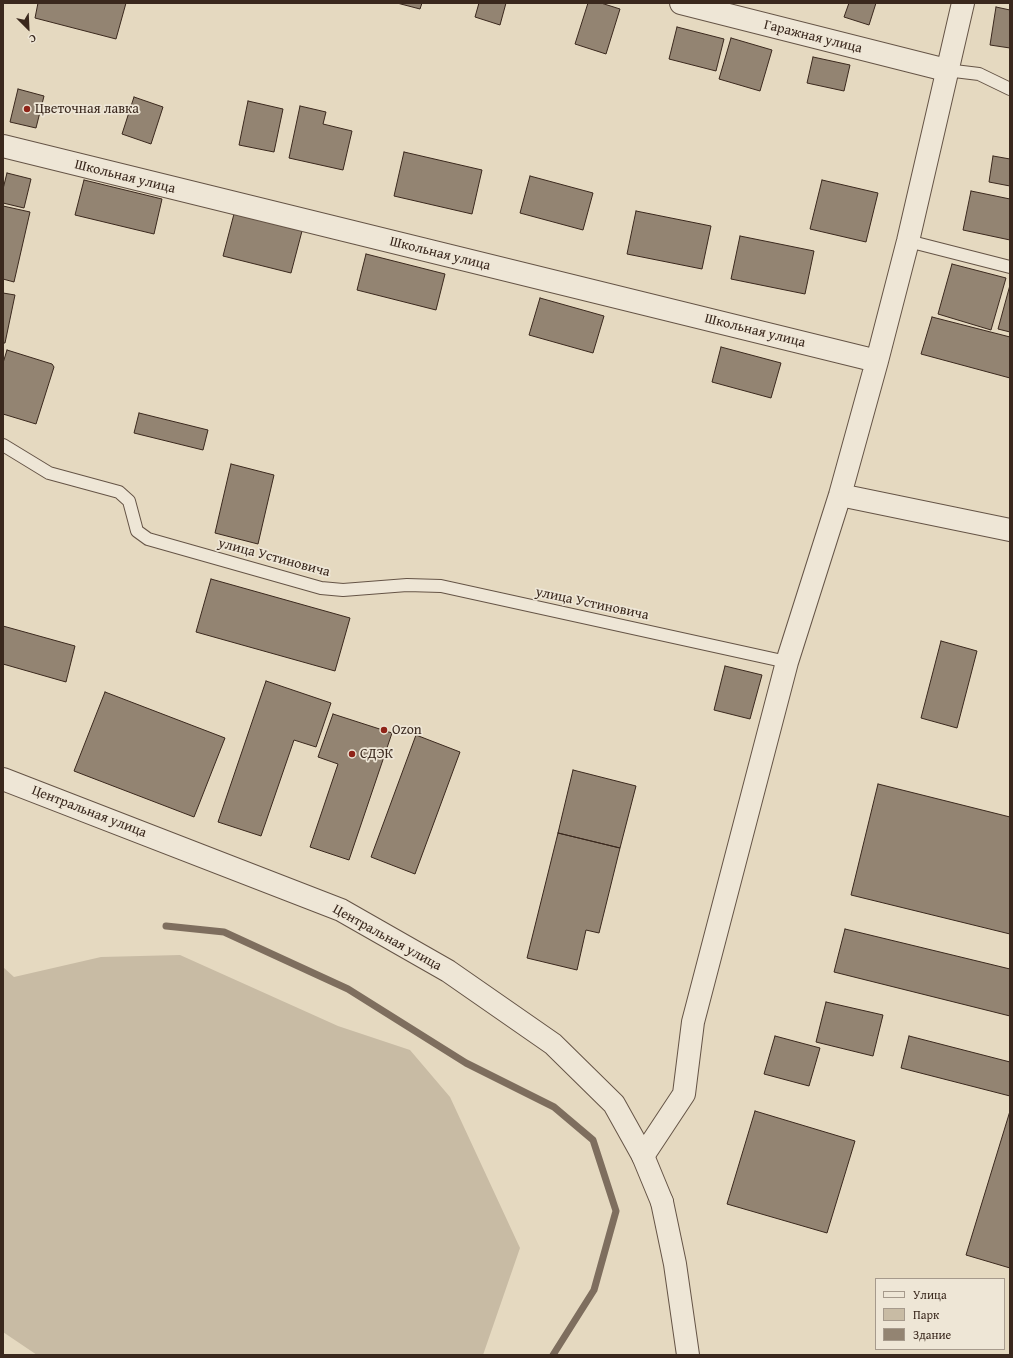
<!DOCTYPE html>
<meta charset="utf-8">
<style>
body{margin:0}
#map{position:relative;width:1013px;height:1358px;overflow:hidden;background:#e5d9c0;font-family:"Gentium Book Plus",serif}
canvas{display:block}
.frame{position:absolute;inset:0;border:4px solid #3a281d;pointer-events:none}
.legend{position:absolute;left:875px;top:1278px;width:130px;height:72px;box-sizing:border-box;background:#eee6d6;border:1px solid #a69a8c;margin:0;padding:5px 7px;list-style:none;font-size:12px;color:#3a281d}
.legend li{display:flex;align-items:center;gap:8px;height:20px}
.legend b{width:20px;border:1px solid #a69a8c}
.north{position:absolute;left:8px;top:8px;width:40px;height:40px;-webkit-text-stroke:3px #eee6d6;paint-order:stroke;rotate:156deg;font-size:11px;font-weight:700;line-height:16px;text-align:center;color:#3a281d}
.north::after{content:'';display:block;margin:auto;width:14px;height:18px;background:#3a281d;clip-path:polygon(50% 0,100% 100%,50% 72%,0 100%)}
</style>
<div id="map">
<canvas width="1013" height="1358"></canvas>
<div class="frame"></div>
<ul class="legend">
<li><b style="height:5px;background:#eee6d6"></b>Улица</li>
<li><b style="height:11px;background:#c8bba4"></b>Парк</li>
<li><b style="height:11px;background:#938472"></b>Здание</li>
</ul>
<div class="north">С</div>
</div>
<script>
const ctx = document.querySelector('canvas').getContext('2d');
ctx.lineJoin = 'round';
function paint(path, color) { ctx.fillStyle = color; ctx.fill(path, 'evenodd'); }
const poly = rows => new Path2D(rows.map(r => 'M' + r).join(''));
function trace(path, color, width, dash) { ctx.strokeStyle = color; ctx.lineWidth = width; ctx.lineCap = dash ? 'butt' : 'round'; ctx.setLineDash(dash || []); ctx.stroke(path); }
function write(font, color, halo, rows, align = 'center') {
  ctx.font = font + ' "Gentium Book Plus",serif'; ctx.lineWidth = 3.5; ctx.setLineDash([]); ctx.textBaseline = 'middle'; ctx.strokeStyle = halo; ctx.fillStyle = color; for (const [text, x, y, turn = 0] of rows) {
    ctx.save(); ctx.translate(x, y); ctx.rotate((+turn || 0) * Math.PI / 180); ctx.textAlign = isNaN(turn) ? turn : align; if (halo) ctx.strokeText(text, 0, 0); ctx.fillText(text, 0, 0); ctx.restore();
  }
}
paint(poly([
 [180,955,338,1026,410,1050,450,1097,520,1248,483,1355,37,1355,3,1332,3,967,14,977,101,957]
]), '#c8bba4');
trace(poly([
 [166,926,224,932,348,989,466,1063,554,1107,593,1140,616,1211,594,1290,553,1355]
]), '#7e6e5e', 7);
const building = poly([
 [38,3,126,3,116,39,35,18,38,3],
 [397,3,422,3,420,9,397,3],
 [479,3,506,3,500,25,475,17,479,3],
 [588,3,601,3,620,9,606,54,575,44,588,3],
 [849,3,876,3,869,25,844,17,849,3],
 [996,7,1010,10,1010,48,990,45,996,7],
 [677,27,724,39,716,71,669,59,677,27],
 [731,38,772,50,760,91,719,79,731,38],
 [813,57,850,65,844,91,807,83,813,57],
 [18,89,44,96,36,128,10,122,18,89],
 [134,97,163,107,151,144,122,134,134,97],
 [248,101,283,109,274,152,239,145,248,101],
 [300,106,326,112,323,124,352,131,343,170,289,158,300,106],
 [404,152,482,170,472,214,394,196,404,152],
 [993,156,1010,159,1010,186,989,182,993,156],
 [7,173,31,179,24,208,3,203,3,189,7,173],
 [530,176,593,193,583,230,520,213,530,176],
 [84,180,162,199,154,234,75,215,84,180],
 [822,180,878,193,866,242,810,229,822,180],
 [971,191,1010,199,1010,240,963,230,971,191],
 [3,206,30,212,14,282,3,279,3,206],
 [636,211,711,226,702,269,627,254,636,211],
 [234,214,302,231,291,273,223,256,234,214],
 [740,236,814,251,805,294,731,279,740,236],
 [366,254,445,274,436,310,357,290,366,254],
 [952,264,1006,278,991,330,938,314,952,264],
 [1010,285,1010,332,998,329,1010,285],
 [3,293,15,295,5,343,3,343,3,293],
 [540,298,604,316,593,353,529,335,540,298],
 [932,317,1010,337,1010,378,921,354,932,317],
 [721,347,781,363,771,398,712,382,721,347],
 [7,350,52,364,54,367,36,424,3,414,3,363,7,350],
 [139,413,208,430,203,450,134,433,139,413],
 [231,464,274,475,258,544,215,533,231,464],
 [211,579,350,618,335,671,196,632,211,579],
 [3,626,75,646,66,682,3,664,3,626],
 [941,641,977,651,957,728,921,718,941,641],
 [725,666,762,675,750,719,714,710,725,666],
 [266,681,331,703,316,747,294,740,261,836,218,822,266,681],
 [105,692,225,738,194,817,74,771,105,692],
 [333,714,392,733,349,860,310,847,338,764,318,757,333,714],
 [416,735,460,752,415,874,371,857,416,735],
 [573,770,636,786,620,848,558,833,573,770],
 [878,784,1010,817,1010,934,851,895,878,784],
 [558,833,620,848,599,933,586,930,577,970,527,958,558,833],
 [845,929,1010,969,1010,1016,834,972,845,929],
 [826,1002,883,1015,873,1056,816,1042,826,1002],
 [775,1036,820,1048,809,1086,764,1074,775,1036],
 [909,1036,1010,1062,1010,1096,901,1068,909,1036],
 [755,1111,855,1141,827,1233,727,1204,755,1111],
 [1010,1111,1010,1268,966,1255,1010,1111]
]);
paint(building, '#938472');
trace(building, '#3a281d', 1);
const service = poly([
 [946,70,979,74,1010,89],
 [908,241,1010,267],
 [3,445,49,473,119,492,129,501,137,531,148,539,321,588,343,590,407,585,441,586,787,662]
]);
const minor = poly([
 [681,3,946,70],
 [3,146,877,361],
 [840,495,1010,530],
 [643,1156,684,1094,693,1022,787,662,840,495,877,361,908,241,963,3],
 [662,1202,675,1264,688,1355]
]);
const tertiary = poly([
 [3,779,341,910,448,971,553,1044,614,1104,643,1156,662,1202]
]);
trace(service, '#655446', 14);
trace(minor, '#655446', 24);
trace(tertiary, '#655446', 24);
trace(service, '#eee6d6', 12);
trace(minor, '#eee6d6', 22);
trace(tertiary, '#eee6d6', 22);
for (const [x, y, r, color] of [
 [27,109,4,"#8f2418"],
 [384,730,4,"#8f2418"],
 [352,754,4,"#8f2418"]
]) { const dot = new Path2D(); dot.arc(x, y, r, 0, 2 * Math.PI); ctx.fillStyle = color; ctx.fill(dot); trace(dot, '#eee6d6', 1.5); }
write('14px', '#3a281d', '#eee6d6', [
 ["Гаражная улица",813,37,14],
 ["Школьная улица",125,177,14],
 ["Школьная улица",440,254,14],
 ["Школьная улица",755,331,14],
 ["улица Устиновича",274,558,15],
 ["улица Устиновича",592,604,12],
 ["Центральная улица",89,812,21],
 ["Центральная улица",387,938,29]
]);
write('14px', '#3a281d', '#eee6d6', [
 ["Цветочная лавка",35,109],
 ["Ozon",392,730],
 ["СДЭК",360,754]
], 'left');
</script>
